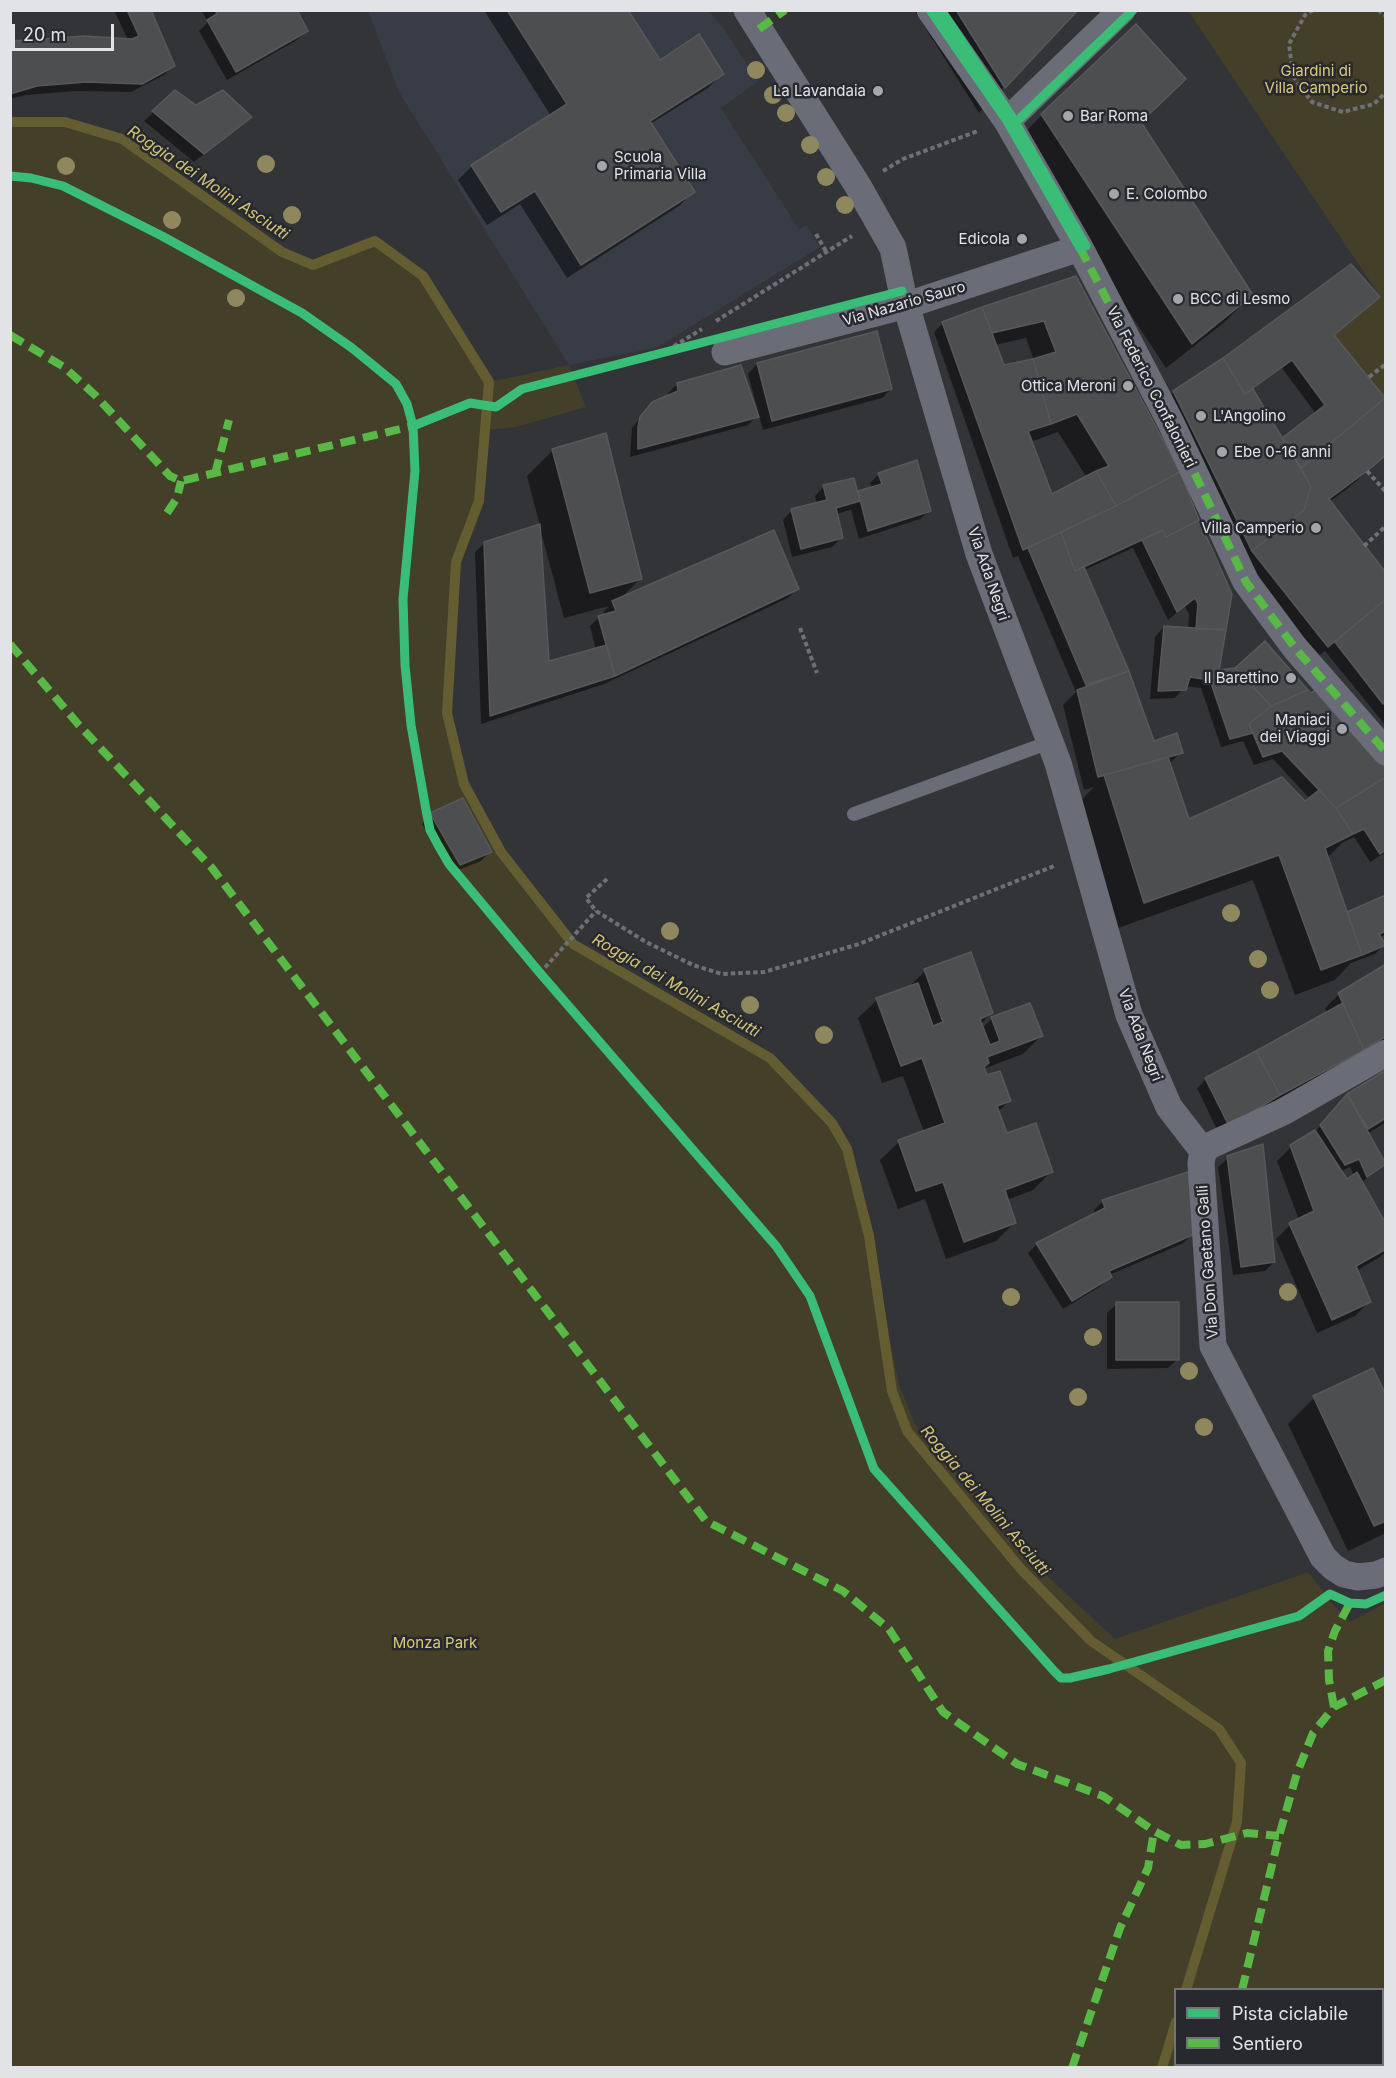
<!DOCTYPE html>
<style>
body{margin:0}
#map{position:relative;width:1396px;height:2078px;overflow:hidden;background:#333437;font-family:Inter,sans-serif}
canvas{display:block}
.frame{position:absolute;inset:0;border:12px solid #e2e3e7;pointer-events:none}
.legend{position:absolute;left:1174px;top:1988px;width:210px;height:78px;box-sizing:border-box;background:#27292f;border:2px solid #727379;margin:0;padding:8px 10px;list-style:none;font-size:18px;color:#e2e3e7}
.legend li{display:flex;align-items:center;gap:12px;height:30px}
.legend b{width:30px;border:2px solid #727379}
.scale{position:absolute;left:12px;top:24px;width:102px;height:27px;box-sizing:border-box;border:3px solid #e2e3e7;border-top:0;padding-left:8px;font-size:18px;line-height:21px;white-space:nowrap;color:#e2e3e7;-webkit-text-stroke:4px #27292f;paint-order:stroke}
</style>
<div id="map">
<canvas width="1396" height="2078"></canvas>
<div class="frame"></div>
<ul class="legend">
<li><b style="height:8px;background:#3abd76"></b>Pista ciclabile</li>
<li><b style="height:8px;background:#58b947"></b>Sentiero</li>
</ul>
<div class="scale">20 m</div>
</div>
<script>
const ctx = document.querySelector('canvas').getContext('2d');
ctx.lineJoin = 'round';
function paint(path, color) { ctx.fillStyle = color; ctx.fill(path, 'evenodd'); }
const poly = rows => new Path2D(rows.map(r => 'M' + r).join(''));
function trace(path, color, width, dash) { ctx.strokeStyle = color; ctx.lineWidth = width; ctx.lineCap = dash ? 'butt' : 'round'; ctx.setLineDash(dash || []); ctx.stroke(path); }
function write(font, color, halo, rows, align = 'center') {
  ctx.font = font + ' Inter,sans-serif'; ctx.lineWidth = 5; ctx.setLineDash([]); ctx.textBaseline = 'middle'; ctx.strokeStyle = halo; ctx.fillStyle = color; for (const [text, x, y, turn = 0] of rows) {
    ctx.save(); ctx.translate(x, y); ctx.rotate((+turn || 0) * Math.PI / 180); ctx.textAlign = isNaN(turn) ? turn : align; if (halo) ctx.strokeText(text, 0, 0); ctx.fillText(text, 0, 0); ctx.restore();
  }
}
paint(poly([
 [368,11,709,11,725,30,758,82,721,108,799,229,806,225,820,247,656,348,569,365,399,92]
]), '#383c46');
paint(poly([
 [1188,11,1385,11,1385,398,1334,335,1380,296],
 [10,122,65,122,122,139,282,252,313,265,375,241,423,276,489,382,569,365,586,407,516,427,485,430,479,501,456,562,447,713,464,784,501,852,573,944,770,1058,832,1123,847,1149,869,1236,899,1385,915,1424,1029,1559,1115,1639,1308,1572,1335,1607,1350,1622,1385,1603,1386,2067,11,2068],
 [1176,1990,1382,1990,1382,2064,1176,2064]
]), '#433f29');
paint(poly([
 [114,10,149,10,173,66,164,75,131,92,76,91,26,95,10,99,10,43,128,40],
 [201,10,295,10,307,30,297,40,227,80,199,31,208,22],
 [484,10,627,10,660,62,722,74,708,88,650,124,693,192,679,206,567,278,520,204,487,225,458,180,472,166,551,116],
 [914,10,1076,10,979,113],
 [175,92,196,106,250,117,194,162,144,121],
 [1042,115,1140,122,1251,295,1226,321,1166,368,1016,141],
 [1075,277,1178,473,1217,672,1311,695,1386,772,1386,852,1370,862,1354,837,1342,843,1327,858,1346,914,1386,897,1386,934,1380,937,1384,945,1375,954,1351,963,1335,980,1295,995,1253,880,1118,928,1079,802,1094,787,1084,790,1063,705,1076,692,1018,556,1013,558,934,332,943,323],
 [1026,338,1034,360,1003,366,995,345],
 [1058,432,1087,478,1052,496,1028,437,1031,436,1033,441],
 [1133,548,1168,620,1185,606,1189,614,1188,629,1164,627,1155,637,1150,699,1175,698,1185,686,1201,688,1221,747,1243,741,1254,765,1273,759,1310,799,1305,803,1188,821,1169,764,1181,752,1153,743,1128,672,1084,570],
 [1332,336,1377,408,1386,401,1386,455,1347,489,1329,502,1386,576,1386,726,1325,651,1309,664,1234,570,1164,401,1174,392,1224,360],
 [1282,368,1316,414,1282,440,1252,390],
 [757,364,891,389,882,398,763,430,748,374],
 [677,384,757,416,748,425,630,457,632,428,653,403,669,397,668,393],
 [553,450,641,578,620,599,797,589,788,598,604,684,481,724,475,552,485,543,540,526,527,476],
 [539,528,540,528,564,618,609,606,603,612,605,615,599,617,590,626,596,650,548,663],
 [879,474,930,510,920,519,859,539,851,510,836,514,841,538,832,547,792,557,783,520,792,510,817,504,815,496,824,486,857,493,872,489,870,483],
 [431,814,490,852,481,861,451,873,422,824],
 [1386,966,1386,1040,1269,1104,1219,1134,1197,1088,1206,1079,1327,1013,1325,1008,1339,994],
 [925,971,991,1013,981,1024,982,1028,992,1019,1041,1036,1023,1054,983,1069,986,1077,1009,1101,998,1112,1006,1135,1051,1172,1033,1190,1007,1200,1015,1222,996,1241,946,1259,925,1199,898,1209,880,1160,899,1142,924,1132,903,1076,882,1083,858,1018,877,1000,908,988],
 [1386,1071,1386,1122,1367,1134,1384,1164,1361,1183,1386,1227,1386,1252,1380,1257,1356,1271,1369,1302,1355,1316,1317,1333,1276,1239,1290,1225,1299,1220,1277,1161,1291,1147,1314,1133,1348,1095],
 [1350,1167,1354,1176,1347,1182,1340,1172],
 [1228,1158,1274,1262,1265,1271,1233,1275,1218,1167],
 [1103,1201,1193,1233,1184,1243,1109,1275,1110,1276,1101,1286,1063,1309,1028,1253,1037,1244,1095,1215,1094,1210],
 [1117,1304,1178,1359,1168,1368,1107,1369,1107,1313],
 [1372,1370,1386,1399,1386,1533,1348,1551,1288,1424,1314,1398]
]), '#0007');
trace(poly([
 [10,122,65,122,122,139,282,252,313,265,375,241,423,276,489,382,479,501,456,562,447,713,464,784,501,852,573,944,770,1058,832,1123,847,1149,869,1236,892,1391,907,1431,1020,1568,1091,1641,1219,1729,1241,1763,1237,1822,1186,1990],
 [1162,2068,1176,2022]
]), '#655d32', 10);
const building = poly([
 [127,10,151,10,175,66,142,84,86,82,37,86,10,94,10,41,85,36,132,39,139,36,127,10],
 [215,10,297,10,308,31,236,72,207,20,217,14,215,10],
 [507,10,628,10,660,60,699,34,724,74,650,121,695,192,581,265,535,191,501,212,471,165,567,104,507,10],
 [956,10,1078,10,1005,88,956,10],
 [1136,24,1186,79,1141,122,1253,295,1192,344,1041,114,1136,24],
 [175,90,196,105,223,90,252,117,204,154,152,111,175,90],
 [1351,264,1380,297,1334,335,1385,398,1301,468,1282,438,1325,405,1292,360,1245,394,1223,358,1351,264],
 [1076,276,1180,472,1116,506,1096,471,1109,466,1077,414,1051,424,1033,359,1056,352,1044,321,992,333,982,307,1076,276],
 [982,307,1004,365,1033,359,1051,424,1028,431,1052,494,1096,471,1116,506,1023,550,942,322,982,307],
 [877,331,892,389,772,421,757,363,877,331],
 [1223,358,1245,394,1253,389,1311,486,1304,510,1252,551,1173,391,1223,358],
 [741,365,759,417,638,449,638,427,640,417,652,402,678,391,677,383,741,365],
 [1385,398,1386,455,1367,471,1329,499,1386,573,1386,599,1328,647,1252,551,1304,510,1311,486,1301,468,1385,398],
 [606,433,642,579,590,593,552,449,606,433],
 [917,460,931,511,868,531,858,491,882,484,878,473,917,460],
 [1180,472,1199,520,1166,537,1163,530,1075,571,1061,532,1116,506,1180,472],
 [854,478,860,501,836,508,843,538,801,549,791,509,827,500,823,485,854,478],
 [1199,520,1232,594,1226,630,1196,629,1198,604,1195,598,1177,612,1142,540,1163,530,1166,537,1199,520],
 [540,524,549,661,607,645,615,676,490,716,484,542,540,524],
 [774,530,799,589,615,676,598,616,616,611,612,601,774,530],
 [1061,532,1075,571,1084,567,1129,671,1086,685,1028,548,1061,532],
 [1386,599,1386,701,1383,704,1335,642,1386,599],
 [1164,626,1226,630,1219,670,1210,680,1190,677,1186,690,1158,691,1164,626],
 [1265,641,1308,690,1271,706,1235,668,1265,641],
 [1235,668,1271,706,1249,724,1253,733,1230,739,1210,680,1219,670,1235,668],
 [1129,671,1154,741,1177,733,1183,753,1098,777,1077,690,1129,671],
 [1308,690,1311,693,1315,690,1386,768,1386,777,1336,808,1282,751,1263,757,1249,724,1271,706,1308,690],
 [1168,757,1189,819,1282,777,1305,801,1319,790,1336,808,1353,834,1325,848,1362,955,1321,970,1279,855,1144,903,1104,775,1168,757],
 [1386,777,1386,850,1380,854,1364,829,1353,834,1336,808,1386,777],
 [463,798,492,852,460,865,430,813,463,798],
 [1386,895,1386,931,1379,934,1386,945,1362,955,1347,912,1386,895],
 [971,952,993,1013,980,1019,990,1045,1000,1041,991,1017,1030,1003,1043,1036,987,1057,989,1063,984,1067,987,1075,1000,1071,1011,1101,997,1106,1007,1133,1036,1123,1053,1172,1005,1190,1016,1223,964,1242,943,1182,916,1191,898,1140,945,1123,922,1058,901,1066,876,998,918,983,933,1026,943,1022,924,969,971,952],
 [1386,964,1386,1036,1364,1050,1338,993,1386,964],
 [1343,1003,1364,1050,1280,1095,1256,1051,1343,1003],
 [1256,1051,1280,1095,1229,1126,1205,1078,1256,1051],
 [1386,1070,1386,1118,1368,1129,1347,1094,1386,1070],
 [1347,1094,1386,1164,1367,1177,1359,1159,1345,1165,1320,1125,1347,1094],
 [1315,1130,1347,1179,1357,1172,1386,1224,1386,1249,1356,1266,1371,1302,1332,1320,1289,1223,1314,1211,1290,1145,1315,1130],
 [1263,1144,1275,1262,1241,1267,1227,1156,1263,1144],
 [1188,1172,1195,1234,1109,1271,1112,1277,1072,1301,1036,1243,1105,1208,1102,1200,1188,1172],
 [1116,1302,1179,1302,1179,1360,1116,1360,1116,1302],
 [1373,1368,1386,1395,1386,1521,1374,1526,1313,1396,1373,1368]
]);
paint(building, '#4d4e50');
trace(building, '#58585b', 1.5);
trace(poly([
 [1313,10,1305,15,1289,44,1293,76,1312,102,1343,112,1374,104,1386,92],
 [1378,10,1386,16],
 [883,171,903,159,978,131],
 [816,234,827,253],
 [716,321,852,236],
 [661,354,702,329],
 [1369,377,1386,364],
 [1367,471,1386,492],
 [1364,546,1386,526],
 [800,628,817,673],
 [607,879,586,898,596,911,646,942,693,965,722,974,764,972,859,944,1054,866],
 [540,973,596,911]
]), '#6e7078', 4, [4.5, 3]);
trace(poly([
 [854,814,1050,742]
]), '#6a6d78', 14);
trace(poly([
 [747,10,858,186,893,248,902,291,979,554,1058,763,1129,1015,1169,1107,1203,1151],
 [930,10,1007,121,1080,248,1171,423,1246,582,1295,648,1386,752],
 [1007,121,1122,10],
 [725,352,907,305,1080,248],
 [1386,1053,1283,1112,1211,1145,1203,1151,1201,1163,1213,1346,1323,1557,1333,1567,1344,1574,1358,1577,1376,1575,1386,1571]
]), '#6a6d78', 27);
trace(poly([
 [759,29,785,10],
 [1080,248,1171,423,1246,582,1295,648,1386,752],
 [10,335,64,367,95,395,170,476,181,481,413,426],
 [215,474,229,420],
 [167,513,177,498,181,481],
 [10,644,78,724,212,868,706,1521,843,1591,889,1629,943,1712,1017,1764,1103,1796,1154,1831,1181,1845,1205,1844,1247,1833,1279,1836],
 [1334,1707,1329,1680,1328,1651,1335,1631,1350,1603],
 [1242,1990,1279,1836,1297,1773,1313,1733,1334,1707,1386,1680],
 [1072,2068,1120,1928,1148,1868,1154,1831],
 [1223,2068,1224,2064]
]), '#58b947', 8, [15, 8]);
trace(poly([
 [930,10,1007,121,1080,248,1086,246,1012,117,941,10],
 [1015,123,1133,10],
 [10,176,31,178,63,186,162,236,302,313,352,348,396,384,407,404,413,426,415,471,403,599,405,665,411,725,426,810,430,830,438,845,449,864,540,973,776,1246,810,1296,874,1469,1054,1671,1061,1678,1070,1678,1109,1669,1299,1616,1330,1594,1350,1603,1366,1604,1386,1595],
 [413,426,470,403,496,407,522,389,902,291]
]), '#3abd76', 9);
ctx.fillStyle = '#8f875e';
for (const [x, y] of [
 [756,70],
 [773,95],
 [786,113],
 [810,145],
 [266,164],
 [66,166],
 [826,177],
 [845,205],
 [292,215],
 [172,220],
 [236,298],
 [1231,913],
 [670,931],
 [1258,959],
 [1270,990],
 [750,1005],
 [824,1035],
 [1288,1292],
 [1011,1297],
 [1093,1337],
 [1189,1371],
 [1078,1397],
 [1204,1427]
]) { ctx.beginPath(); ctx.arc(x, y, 9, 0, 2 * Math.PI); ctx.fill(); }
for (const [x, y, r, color] of [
 [878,91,6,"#a5a6a9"],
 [1068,116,6,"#a5a6a9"],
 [602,166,6,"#a5a6a9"],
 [1114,194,6,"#a5a6a9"],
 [1022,239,6,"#a5a6a9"],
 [1178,299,6,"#a5a6a9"],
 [1128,386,6,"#a5a6a9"],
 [1201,416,6,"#a5a6a9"],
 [1222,452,6,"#a5a6a9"],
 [1316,528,6,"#a5a6a9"],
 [1291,678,6,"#a5a6a9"],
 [1342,729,6,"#a5a6a9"]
]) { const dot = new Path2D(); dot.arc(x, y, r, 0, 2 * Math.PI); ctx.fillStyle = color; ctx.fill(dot); trace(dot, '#27292f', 2); }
write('15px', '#dacb7e', '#27292f', [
 ["Giardini di",1316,71],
 ["Villa Camperio",1316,88],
 ["Monza Park",435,1643]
]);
write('15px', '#e2e3e7', '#27292f', [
 ["La Lavandaia",866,91],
 ["Bar Roma",1080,116,"left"],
 ["Scuola",614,157,"left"],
 ["Primaria Villa",614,174,"left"],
 ["E. Colombo",1126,194,"left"],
 ["Edicola",1010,239],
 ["BCC di Lesmo",1190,299,"left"],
 ["Ottica Meroni",1116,386],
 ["L'Angolino",1213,416,"left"],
 ["Ebe 0-16 anni",1234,452,"left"],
 ["Villa Camperio",1304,528],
 ["Il Barettino",1279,678],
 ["Maniaci",1330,720],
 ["dei Viaggi",1330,737]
], 'right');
write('15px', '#e2e3e7', '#27292f', [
 ["Via Nazario Sauro",904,304,-16],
 ["Via Federico Confalonieri",1151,387,63],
 ["Via Ada Negri",988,574,71],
 ["Via Ada Negri",1140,1035,69],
 ["Via Don Gaetano Galli",1208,1262,-94]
]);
write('italic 16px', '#d2c376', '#27292f', [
 ["Roggia dei Molini Asciutti",208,183,34],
 ["Roggia dei Molini Asciutti",676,986,30],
 ["Roggia dei Molini Asciutti",985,1501,50]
]);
</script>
